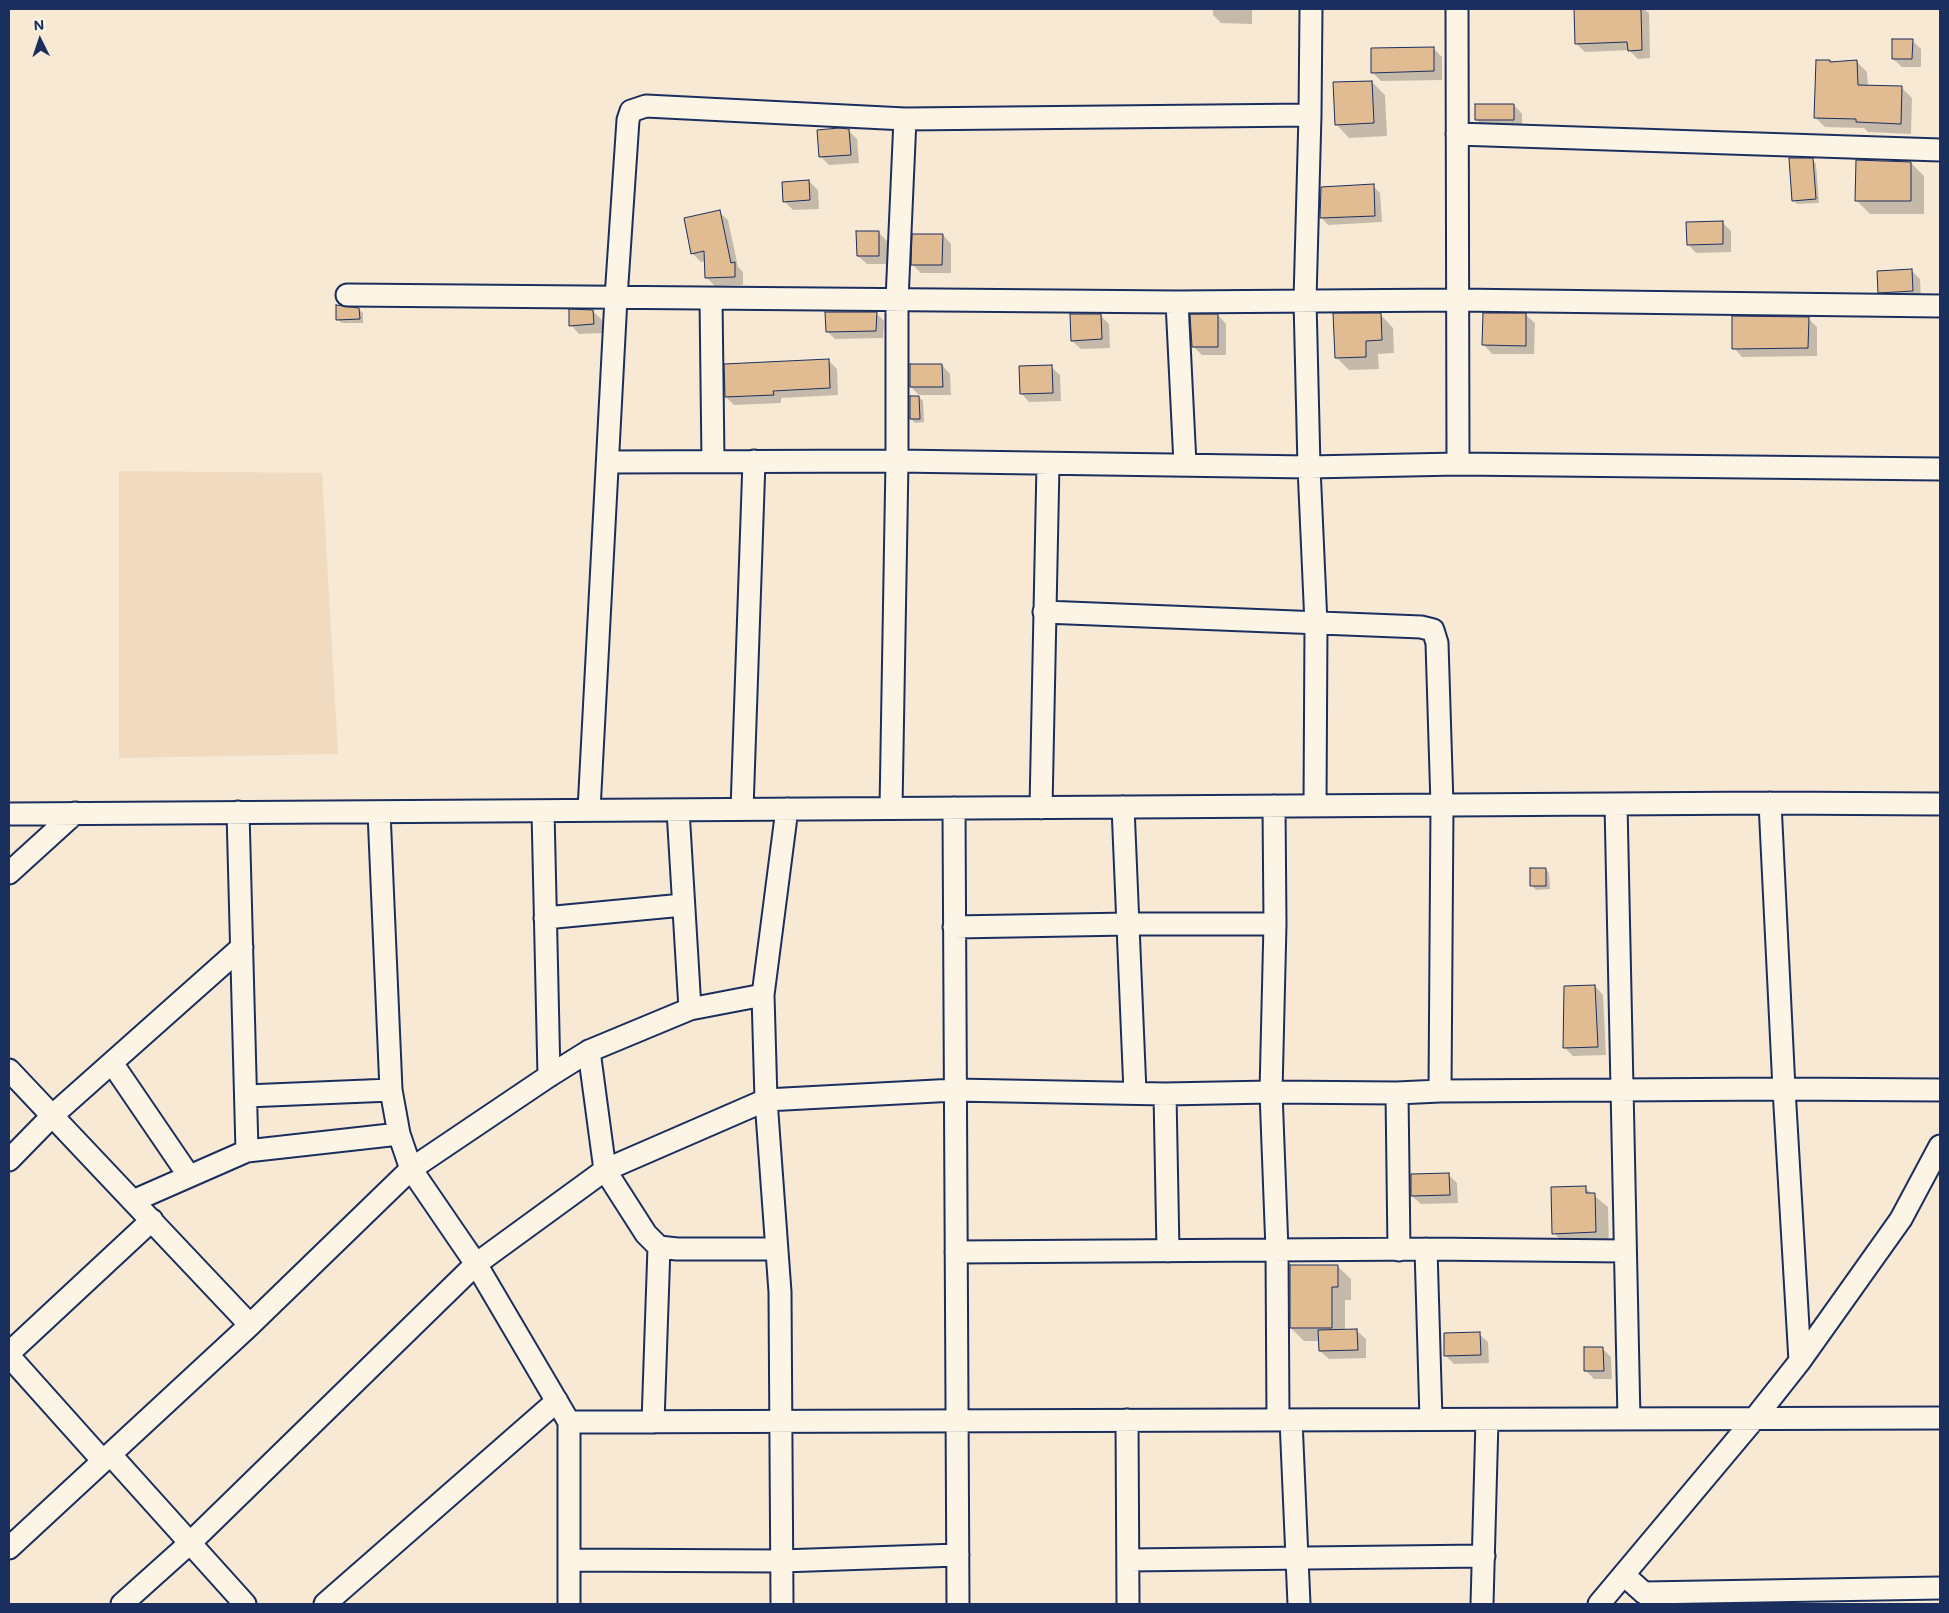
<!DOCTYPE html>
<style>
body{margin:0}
#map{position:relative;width:1949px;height:1613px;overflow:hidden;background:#f7e9d4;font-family:Mali,sans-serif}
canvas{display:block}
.frame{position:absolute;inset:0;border:10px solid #1b2f5e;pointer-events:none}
.north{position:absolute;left:15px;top:15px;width:50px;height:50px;-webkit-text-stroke:4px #fcf5e5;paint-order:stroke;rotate:356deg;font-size:14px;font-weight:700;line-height:20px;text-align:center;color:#1b2f5e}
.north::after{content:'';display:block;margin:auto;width:18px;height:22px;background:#1b2f5e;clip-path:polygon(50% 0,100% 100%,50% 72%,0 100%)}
</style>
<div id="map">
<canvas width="1949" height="1613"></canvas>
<div class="frame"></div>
<div class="north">N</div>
</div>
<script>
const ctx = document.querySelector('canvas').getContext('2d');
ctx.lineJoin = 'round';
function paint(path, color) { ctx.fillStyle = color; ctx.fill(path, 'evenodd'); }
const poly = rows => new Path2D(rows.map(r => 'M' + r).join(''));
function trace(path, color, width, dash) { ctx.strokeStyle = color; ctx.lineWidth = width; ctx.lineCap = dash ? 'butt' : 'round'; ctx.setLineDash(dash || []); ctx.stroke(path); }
paint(poly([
 [119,471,322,473,338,754,119,758]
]), '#f0dbc0');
paint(poly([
 [1213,9,1252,9,1252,24,1221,23,1213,15],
 [1575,9,1644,9,1649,13,1650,58,1638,59,1629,50,1585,52,1576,43],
 [1912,40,1921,49,1921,67,1902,67,1893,59],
 [1433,48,1442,57,1442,80,1381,81,1373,73],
 [1830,61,1831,63,1857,62,1867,72,1868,86,1901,87,1912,98,1911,134,1868,132,1864,128,1825,127,1815,117],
 [1372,82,1385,95,1387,136,1349,138,1336,124],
 [1514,105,1522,114,1522,128,1485,128,1476,119],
 [848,130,857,139,859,163,829,165,820,156],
 [1812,160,1816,164,1819,203,1797,204,1793,200],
 [1911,163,1924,176,1924,214,1870,214,1857,201],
 [809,181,818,190,819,209,793,210,784,201],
 [1373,186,1380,193,1382,222,1328,225,1321,217],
 [719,212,728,220,738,267,743,272,743,285,715,286,706,277,706,261,701,262,692,253],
 [1722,222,1731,231,1731,252,1696,253,1688,244],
 [878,232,887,241,887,264,867,264,858,256],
 [943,235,951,244,951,273,921,273,912,264],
 [1912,271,1920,279,1921,299,1888,301,1879,292],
 [359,309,363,313,363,323,342,323,338,320],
 [593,311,602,320,602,333,579,334,571,325],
 [876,313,884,321,883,338,835,339,827,331],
 [1380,314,1393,328,1394,353,1378,354,1379,369,1349,370,1336,357],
 [1100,315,1109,324,1110,348,1081,349,1072,341],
 [1218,315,1226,324,1226,355,1202,355,1193,346],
 [1526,315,1535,323,1534,354,1492,354,1484,345],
 [1808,318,1817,327,1817,356,1742,357,1734,348],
 [828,360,837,369,838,395,781,398,781,403,734,405,726,397],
 [942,365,950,374,951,395,919,395,911,387],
 [1051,367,1060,375,1061,401,1029,402,1021,393],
 [919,397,923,401,924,422,915,423,911,419],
 [1545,869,1549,873,1550,889,1536,890,1532,886],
 [1595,986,1603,995,1606,1055,1573,1056,1565,1048],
 [1448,1174,1457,1183,1458,1203,1421,1204,1412,1196],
 [1585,1188,1608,1207,1609,1245,1567,1246,1554,1233],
 [1337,1266,1351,1279,1351,1300,1345,1300,1345,1331,1357,1331,1366,1339,1366,1358,1329,1359,1320,1351,1320,1341,1304,1341,1291,1328],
 [1479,1334,1488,1342,1489,1363,1454,1364,1445,1355],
 [1602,1348,1611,1357,1612,1379,1594,1379,1586,1371]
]), '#0003');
const building = poly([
 [1574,9,1641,9,1642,50,1628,51,1627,42,1575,44,1574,9],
 [1892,39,1913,39,1912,59,1892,59,1892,39],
 [1434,47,1434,71,1371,73,1371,48,1434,47],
 [1816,60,1830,60,1830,62,1857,60,1858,85,1902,86,1901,124,1856,122,1856,119,1814,118,1816,60],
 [1372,81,1374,123,1335,125,1333,82,1372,81],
 [1475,104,1514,104,1514,120,1475,120,1475,104],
 [839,128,849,129,851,155,819,157,817,130,839,128],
 [1789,158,1813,158,1816,199,1792,201,1789,158],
 [1856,160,1911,162,1911,201,1855,201,1856,160],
 [809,180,810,200,783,202,782,182,809,180],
 [1374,184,1375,216,1320,218,1321,187,1374,184],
 [720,210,731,263,735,262,735,277,705,278,704,251,691,254,684,218,720,210],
 [1723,221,1723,244,1687,245,1686,222,1723,221],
 [856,231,879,231,879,256,857,256,856,231],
 [912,234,943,234,942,265,911,265,912,234],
 [1912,269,1913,291,1878,293,1877,271,1912,269],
 [336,305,359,308,360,319,336,320,336,305],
 [569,309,593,310,594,324,569,326,569,309],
 [825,312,877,312,876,331,826,332,825,312],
 [1333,313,1381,313,1382,340,1366,341,1366,357,1335,358,1333,313],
 [1483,313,1526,313,1526,346,1482,345,1483,313],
 [1070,314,1101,314,1102,339,1071,341,1070,314],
 [1190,314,1218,314,1218,347,1192,347,1190,314],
 [1732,316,1809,317,1808,348,1732,349,1732,316],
 [829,359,830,388,773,391,774,395,725,397,724,364,829,359],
 [910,364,942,364,943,387,910,387,910,364],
 [1052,365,1053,393,1020,394,1019,366,1052,365],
 [910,396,919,396,920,419,910,419,910,396],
 [1530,868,1546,868,1546,886,1530,886,1530,868],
 [1595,985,1598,1047,1563,1048,1564,986,1595,985],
 [1449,1173,1450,1195,1411,1196,1411,1174,1449,1173],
 [1586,1186,1586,1193,1595,1193,1596,1232,1552,1234,1551,1187,1586,1186],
 [1290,1265,1338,1265,1338,1287,1332,1287,1332,1328,1290,1328,1290,1265],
 [1357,1329,1358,1350,1319,1351,1318,1330,1357,1329],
 [1480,1332,1481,1355,1444,1356,1444,1333,1480,1332],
 [1584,1347,1603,1347,1604,1371,1584,1371,1584,1347]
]);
paint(building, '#e1bb92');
trace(building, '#1b2f5e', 1);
const street = poly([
 [1311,9,1310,115,1305,300,1309,467,1316,624,1315,806],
 [1457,9,1458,464],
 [1457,134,1940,150],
 [347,295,1177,302,1456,300,1940,306],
 [711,299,713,461],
 [1177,302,1185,464],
 [608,462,897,461,1309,467,1458,464,1940,469],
 [1044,612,1421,627,1433,630,1437,643,1442,805,1440,1091],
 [1770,803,1784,1089,1800,1361],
 [1616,804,1629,1419],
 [1274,806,1275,924,1271,1092,1277,1250,1278,1420],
 [1123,807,1135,1092],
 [891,808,897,461,897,300,905,119],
 [954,808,958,1604],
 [1041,808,1048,464],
 [742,809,754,461],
 [589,810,616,298,628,120,631,111,646,106,905,119,1310,115],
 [678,810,690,1009],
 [543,811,549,1076],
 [238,812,247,1151],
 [379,812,391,1090,399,1134,411,1169,476,1264,569,1422,569,1604],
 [9,814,1770,803,1940,804],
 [9,873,75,813],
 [545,918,683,905],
 [954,927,1129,924,1275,924],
 [763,995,766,1100,780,1292,782,1604],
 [589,1051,605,1170,646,1234,659,1247,677,1249,776,1249],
 [112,1063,189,1176],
 [9,1070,250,1325],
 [1397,1093,1399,1250],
 [1165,1094,1168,1251],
 [246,1096,391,1090],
 [9,1160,53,1115,242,947],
 [133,1201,247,1151,399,1134],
 [1426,1249,1431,1419],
 [956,1252,1426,1249,1625,1251],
 [9,1353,152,1220],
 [9,1356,103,1461],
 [1127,1420,1128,1604],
 [1291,1420,1299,1604],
 [569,1422,1940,1418],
 [653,1422,659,1247],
 [110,1454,245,1604],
 [9,1548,250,1325,411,1169,549,1076,589,1051,690,1009,763,995,787,809],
 [569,1560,781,1561,958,1555],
 [1128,1560,1484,1556],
 [1624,1575,1644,1593,1940,1588],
 [122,1604,190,1543,476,1264,605,1170,766,1100,955,1090,1165,1094,1271,1092,1397,1093,1440,1091,1784,1089,1940,1090],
 [325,1604,557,1401],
 [1482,1604,1487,1420],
 [1599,1604,1755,1418,1800,1361,1901,1219,1940,1146]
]);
trace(street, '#1b2f5e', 25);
trace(street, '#fcf5e5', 21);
</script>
